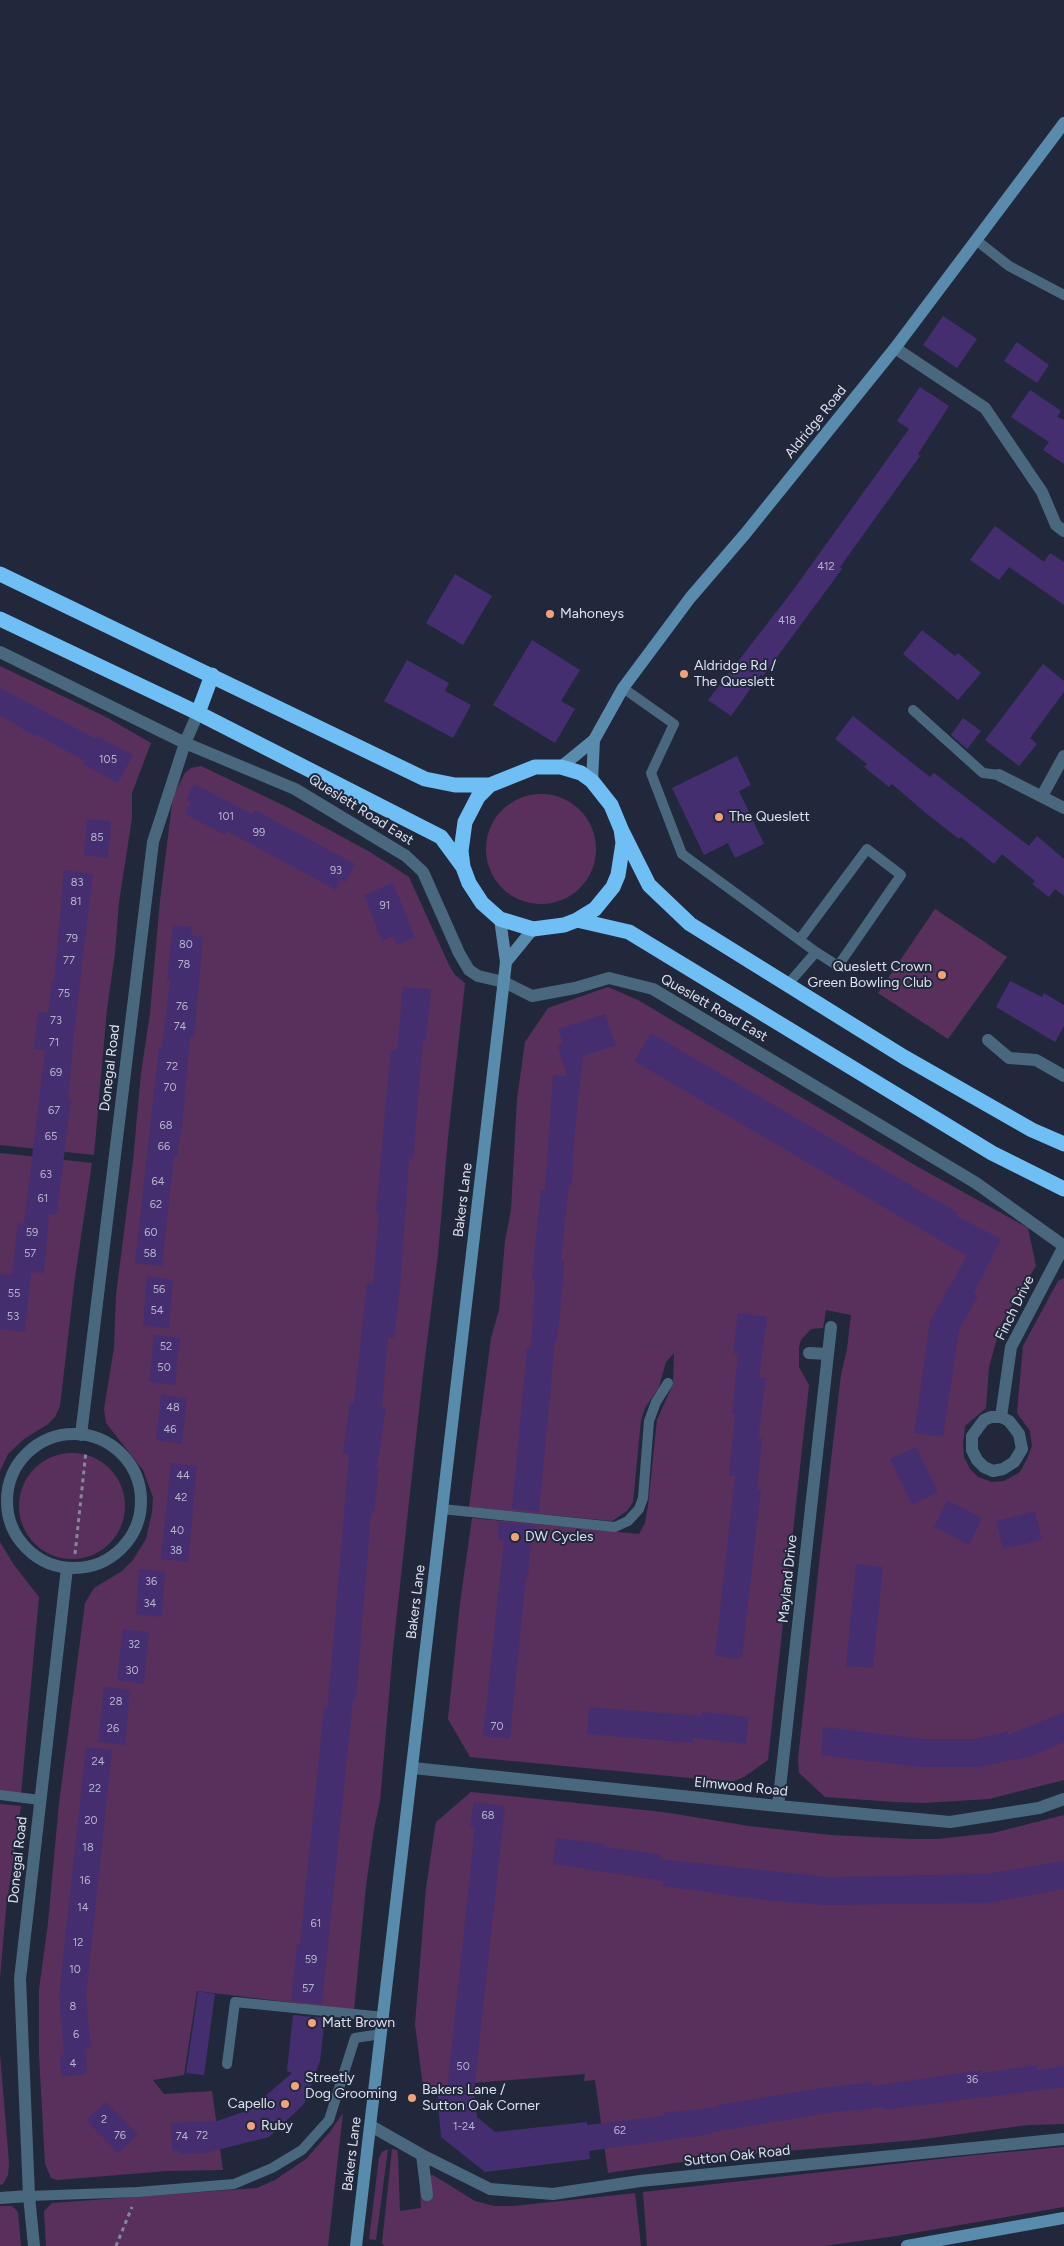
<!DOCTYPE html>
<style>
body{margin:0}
canvas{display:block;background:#21283b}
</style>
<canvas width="1064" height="2246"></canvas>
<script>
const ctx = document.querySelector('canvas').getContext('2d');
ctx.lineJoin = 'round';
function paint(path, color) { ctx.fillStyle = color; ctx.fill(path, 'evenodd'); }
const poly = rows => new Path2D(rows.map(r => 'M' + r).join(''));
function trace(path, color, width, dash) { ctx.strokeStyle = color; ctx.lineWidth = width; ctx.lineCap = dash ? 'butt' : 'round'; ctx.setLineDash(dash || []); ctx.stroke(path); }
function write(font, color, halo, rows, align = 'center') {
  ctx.font = font + ' Figtree,sans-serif'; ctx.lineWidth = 4; ctx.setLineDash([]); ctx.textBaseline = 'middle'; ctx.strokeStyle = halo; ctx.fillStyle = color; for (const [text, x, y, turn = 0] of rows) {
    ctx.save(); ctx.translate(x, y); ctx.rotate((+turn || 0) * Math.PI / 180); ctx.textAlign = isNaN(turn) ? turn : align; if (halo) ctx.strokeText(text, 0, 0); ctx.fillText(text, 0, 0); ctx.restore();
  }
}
paint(poly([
 [0,666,104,716,151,743,132,793,132,818,119,902,115,953,107,1009,94,1155,0,1145],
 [201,766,289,808,370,852,409,877,449,965,455,975,465,983,448,1137,438,1254,423,1374,393,1649,380,1801,374,1829,366,1886,354,2010,197,1991,184,2075,153,2080,164,2094,212,2091,223,2170,167,2171,57,2180,51,2178,45,2164,39,2054,39,1990,48,1923,59,1803,85,1603,94,1588,122,1571,133,1560,146,1539,152,1512,153,1497,143,1470,106,1423,104,1409,114,1348,116,1295,133,1161,141,1073,150,1013,160,901,173,796,185,773,191,768],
 '486 849a55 55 0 1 1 110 0a55 55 0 1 1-110 0Z',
 [935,909,1007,957,948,1039,878,993],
 [608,987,638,1000,918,1167,1028,1228,1036,1266,1001,1324,989,1367,986,1408,965,1426,963,1445,964,1457,970,1469,978,1477,992,1482,1004,1481,1020,1472,1027,1459,1032,1446,1030,1431,1017,1413,1023,1346,1058,1281,1064,1278,1064,1780,989,1799,924,1803,895,1802,825,1797,799,1773,798,1759,820,1555,841,1375,847,1349,851,1315,826,1310,823,1328,811,1329,801,1340,799,1347,799,1367,809,1385,768,1760,744,1777,732,1782,470,1757,448,1719,460,1603,472,1518,639,1534,645,1523,648,1506,657,1420,673,1384,674,1353,666,1362,659,1387,645,1408,641,1420,633,1502,627,1511,612,1521,469,1507,491,1338,499,1310,505,1241,511,1210,517,1099,525,1042,548,1008],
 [0,1153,92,1163,75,1277,60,1406,55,1417,48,1424,24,1439,8,1454,0,1471],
 '19 1506a53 53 0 1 1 106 0a53 53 0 1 1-106 0Z',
 [0,1542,14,1565,39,1597,21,1794,0,1792],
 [471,1792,663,1812,749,1826,831,1835,911,1839,937,1839,993,1833,1064,1815,1064,2124,1028,2125,916,2140,716,2157,608,2173,595,2080,584,2081,585,2074,423,2087,415,2024,426,1888,434,1834,436,1822],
 [0,1804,21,1806,6,1909,0,1978],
 [0,2054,9,2163,8,2175,3,2184,0,2185],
 [343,2113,328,2246,46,2246,44,2211,52,2203,257,2188,275,2180,306,2159,329,2133],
 [1064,2147,1064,2207,896,2236,824,2246,647,2246,643,2192,975,2155],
 [388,2149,376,2240,369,2239,379,2158,382,2152],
 [392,2149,397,2150,398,2156,400,2211,421,2208,420,2186,428,2176,433,2175,475,2201,494,2206,514,2206,635,2193,641,2246,384,2246,382,2243],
 [0,2206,12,2206,18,2212,21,2246,0,2246]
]), '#59305c');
paint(poly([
 [943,316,977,339,957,368,923,345],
 [1017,342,1049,365,1037,383,1004,361],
 [920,387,949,406,918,454,920,456,840,567,842,569,763,676,761,674,731,716,708,700,791,593,909,429,897,421],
 [1030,390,1061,411,1057,417,1064,420,1064,464,1043,450,1049,442,1011,417],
 [995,526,1044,562,1050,553,1064,562,1064,605,1009,567,999,580,970,560],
 [455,574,492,596,463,645,426,623],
 [922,630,955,656,958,653,981,673,958,700,903,654],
 [532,640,580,670,561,701,575,709,555,743,493,705],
 [407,660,449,683,445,691,471,705,453,738,384,701],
 [1043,664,1064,681,1064,692,1030,738,1037,744,1019,766,985,740],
 [0,688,96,739,98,737,133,755,118,783,83,764,85,761,35,734,34,736,0,715],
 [853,716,930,777,934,773,1029,846,1037,836,1064,859,1064,896,1055,889,1049,897,1032,884,1035,881,1002,854,994,864,961,837,959,839,927,814,892,784,889,787,864,767,867,764,835,739],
 [963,718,981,731,967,749,951,735],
 [737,756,751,785,739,791,764,844,735,858,728,843,704,855,672,788],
 [194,784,252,814,255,810,355,864,346,882,341,879,336,890,227,831,225,835,185,814,191,803,186,800],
 [87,819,111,821,108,858,84,855],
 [64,870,93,874,74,1033,68,1099,71,1099,57,1214,49,1214,44,1273,31,1272,25,1332,0,1329,0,1274,12,1275,18,1223,24,1224,45,1050,34,1049,36,1029,38,1012,48,1013,52,981,54,982],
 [393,883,415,937,397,945,393,936,382,941,364,895],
 [173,925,192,927,191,935,203,937,194,1038,190,1037,183,1117,177,1157,174,1156,162,1266,135,1263,159,1047,162,1048,170,980,167,980],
 [1010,981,1042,997,1044,993,1064,1005,1064,1026,1055,1042,996,1007],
 [403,987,431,989,426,1040,423,1040,413,1159,409,1159,401,1278,394,1338,388,1338,382,1407,386,1407,377,1468,379,1468,374,1513,371,1513,356,1699,353,1699,322,2004,291,2001,297,1944,300,1944,324,1707,327,1708,331,1668,349,1454,343,1454,350,1402,354,1403,367,1283,373,1284,379,1212,376,1212,389,1069,391,1050,397,1050],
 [605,1014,616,1045,583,1056,574,1139,572,1185,569,1184,561,1260,564,1260,563,1282,557,1341,555,1341,539,1512,512,1509,527,1348,531,1348,535,1279,532,1279,535,1247,541,1190,545,1190,553,1075,567,1076,558,1046,563,1044,558,1029],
 [651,1033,958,1213,956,1216,1001,1239,974,1293,978,1296,959,1330,943,1437,914,1433,917,1413,930,1321,967,1256,634,1061],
 [147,1276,173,1280,169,1329,143,1325],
 [738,1313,767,1317,759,1377,766,1377,758,1438,762,1438,757,1490,761,1490,742,1657,733,1659,715,1655,735,1476,729,1475,735,1414,732,1414,738,1354,733,1353],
 [154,1335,180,1338,175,1385,149,1382],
 [161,1394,187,1399,182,1444,156,1440],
 [916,1447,938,1492,912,1505,890,1459],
 [171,1463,197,1466,188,1562,161,1559],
 [947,1500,982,1518,969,1545,934,1527],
 [1035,1511,1042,1540,1003,1549,996,1521],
 [499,1522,537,1526,536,1532,532,1532,528,1577,526,1577,510,1739,483,1736,504,1541,498,1540],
 [856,1564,883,1567,873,1668,846,1666],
 [139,1569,165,1572,162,1617,136,1614],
 [123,1629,149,1632,144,1684,117,1680],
 [104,1687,130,1690,125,1745,98,1742],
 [589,1707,701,1716,702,1712,749,1717,746,1744,694,1738,693,1743,587,1734],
 [1064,1712,1064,1742,1032,1756,979,1767,920,1767,821,1755,823,1727,923,1739,976,1739,1008,1731,1008,1735],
 [86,1747,112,1750,86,1998,91,2048,85,2049,87,2074,61,2077,60,2055,64,2055,59,1995],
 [474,1802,505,1806,474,2091,477,2117,495,2132,587,2122,587,2125,663,2116,663,2113,718,2107,718,2105,815,2089,871,2082,872,2086,982,2070,982,2073,1037,2065,1038,2070,1064,2066,1064,2087,884,2110,883,2107,828,2113,712,2132,712,2134,589,2151,590,2159,485,2172,441,2137,437,2092,447,2091,475,1827,470,1826],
 [556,1838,605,1844,605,1847,660,1854,660,1859,828,1877,986,1874,1064,1861,1064,1889,988,1903,824,1905,764,1900,663,1886,664,1881,553,1864],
 [198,1991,215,1994,204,2075,186,2073],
 [293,2015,325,2018,320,2061,304,2104,269,2137,205,2153,181,2154,180,2151,172,2151,171,2123,217,2121,249,2110,292,2073,287,2071],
 [106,2102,138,2135,118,2153,86,2120]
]), '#442e6f');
trace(poly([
 [75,1554,86,1451],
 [116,2246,132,2207]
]), '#838999', 3, [4, 4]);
trace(poly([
 [976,240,1009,266,1064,295],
 [623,688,674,724,651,773,682,854,816,952,789,983],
 [913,710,983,773,999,775],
 [800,939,867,849,901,875,838,966,816,952],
 [442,1509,615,1527,628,1521,639,1509,643,1498,649,1421,656,1402,668,1383],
 [0,1795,40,1800],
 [227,2064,235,2002,384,2017],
 [29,2196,138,2192,234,2184,272,2168,302,2150,329,2120,355,2038,381,2034]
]), '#49687d', 10);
trace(poly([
 [895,348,985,408,1042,492,1056,525,1064,531],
 [0,652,185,743,295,789,406,856,423,872,459,953,469,970,478,976,504,982,532,996,575,988,609,978,653,989,976,1183,1064,1246],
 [999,775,1064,808],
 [1042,796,1064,756],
 [988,1040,1009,1058,1036,1060,1064,1076],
 [809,1353,828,1354],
 [1001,1417,991,1417,984,1420,972,1436,972,1450,977,1460,984,1467,993,1471,1003,1469,1014,1462,1022,1449,1019,1434,1009,1421,1001,1417,1011,1347,1064,1246],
 '7 1501a67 67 0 1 1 134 0a67 67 0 1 1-134 0Z',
 [81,1435,153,842,185,743,198,713],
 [413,1768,778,1806,950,1822,1039,1808,1064,1799],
 [778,1806,831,1327],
 [371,2126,422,2155,490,2189,553,2194,640,2181,1064,2139],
 [422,2155,427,2195],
 [0,2198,29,2196],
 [34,2246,29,2196,20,1979,67,1568]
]), '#49687d', 12);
trace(poly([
 [561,767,594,740,623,688,690,598,745,534,895,348,1064,123],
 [592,781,594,740],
 [506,962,533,929],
 [356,2246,506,962,500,919],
 [907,2246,1064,2218]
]), '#598bad', 12);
trace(poly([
 [0,574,425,779,455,785,490,785],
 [0,619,198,713,441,837,463,867],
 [198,713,212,675],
 [535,767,561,767,581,773,592,781,611,805,621,829,623,843,618,875,613,887,595,909,577,920,564,925,533,929,500,919,482,903,469,883,463,867,461,851,465,822,478,797,490,785,535,767],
 [621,829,649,885,690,924,904,1057,1032,1130,1064,1144],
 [577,920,629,932,992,1153,1064,1189]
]), '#6fbef4', 15);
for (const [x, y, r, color] of [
 [550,614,5,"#f0a378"],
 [684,674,5,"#f0a378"],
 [719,817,5,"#f0a378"],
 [942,975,5,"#f0a378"],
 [515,1537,5,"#f0a378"],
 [312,2023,5,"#f0a378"],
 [295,2086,5,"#f0a378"],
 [412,2098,5,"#f0a378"],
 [285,2104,5,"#f0a378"],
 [251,2126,5,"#f0a378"]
]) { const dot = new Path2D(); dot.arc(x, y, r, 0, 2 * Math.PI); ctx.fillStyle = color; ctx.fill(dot); trace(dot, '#21283b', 2); }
write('11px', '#b6b4ce', null, [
 ["412",826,567],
 ["418",787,621],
 ["105",108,760],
 ["101",226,817],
 ["99",259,833],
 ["85",97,838],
 ["93",336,871],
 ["83",77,883],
 ["81",76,902],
 ["91",385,906],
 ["79",72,939],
 ["80",186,945],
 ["77",69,961],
 ["78",184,965],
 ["75",64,994],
 ["76",182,1007],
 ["73",56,1021],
 ["74",180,1027],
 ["71",54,1043],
 ["72",172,1067],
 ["69",56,1073],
 ["70",170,1088],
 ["67",54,1111],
 ["68",166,1126],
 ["65",51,1137],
 ["66",164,1147],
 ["63",46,1175],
 ["64",158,1182],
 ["61",43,1199],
 ["62",156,1205],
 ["59",32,1233],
 ["60",151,1233],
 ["57",30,1254],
 ["58",150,1254],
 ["56",159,1290],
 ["55",14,1294],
 ["54",157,1311],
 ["53",13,1317],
 ["52",166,1347],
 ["50",164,1368],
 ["48",173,1408],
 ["46",170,1430],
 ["44",183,1476],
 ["42",181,1498],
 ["40",177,1531],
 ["38",176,1551],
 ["36",151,1582],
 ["34",150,1604],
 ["32",134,1645],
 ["30",132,1671],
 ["28",116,1702],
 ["70",497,1727],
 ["26",113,1729],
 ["24",98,1762],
 ["22",95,1789],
 ["68",488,1816],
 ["20",91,1821],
 ["18",88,1848],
 ["16",85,1881],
 ["14",83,1908],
 ["61",316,1924],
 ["12",78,1943],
 ["59",311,1960],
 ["10",75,1970],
 ["57",308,1989],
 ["8",73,2007],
 ["6",76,2035],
 ["4",73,2064],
 ["50",463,2067],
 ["36",972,2080],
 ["2",104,2120],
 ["1-24",464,2127],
 ["62",620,2131],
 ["76",120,2136],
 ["72",202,2136],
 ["74",182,2137]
]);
write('14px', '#dce1ee', '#21283b', [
 ["Aldridge Road",816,422,-51],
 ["Queslett Road East",361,810,32],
 ["Queslett Road East",714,1008,30],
 ["Donegal Road",110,1068,-83],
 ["Bakers Lane",463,1200,-83],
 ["Finch Drive",1015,1308,-64],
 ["Mayland Drive",788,1579,-84],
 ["Bakers Lane",416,1602,-83],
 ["Elmwood Road",741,1787,6],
 ["Donegal Road",18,1860,-84],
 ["Bakers Lane",352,2154,-83],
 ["Sutton Oak Road",737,2156,-6]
]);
write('14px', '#dce1ee', '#21283b', [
 ["Mahoneys",560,614],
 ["Aldridge Rd /",694,666],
 ["The Queslett",694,682],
 ["The Queslett",729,817],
 ["Queslett Crown",932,967,"right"],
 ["Green Bowling Club",932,983,"right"],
 ["DW Cycles",525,1537],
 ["Matt Brown",322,2023],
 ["Streetly",305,2078],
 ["Dog Grooming",305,2094],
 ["Bakers Lane /",422,2090],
 ["Sutton Oak Corner",422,2106],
 ["Capello",275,2104,"right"],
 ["Ruby",261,2126]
], 'left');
</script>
